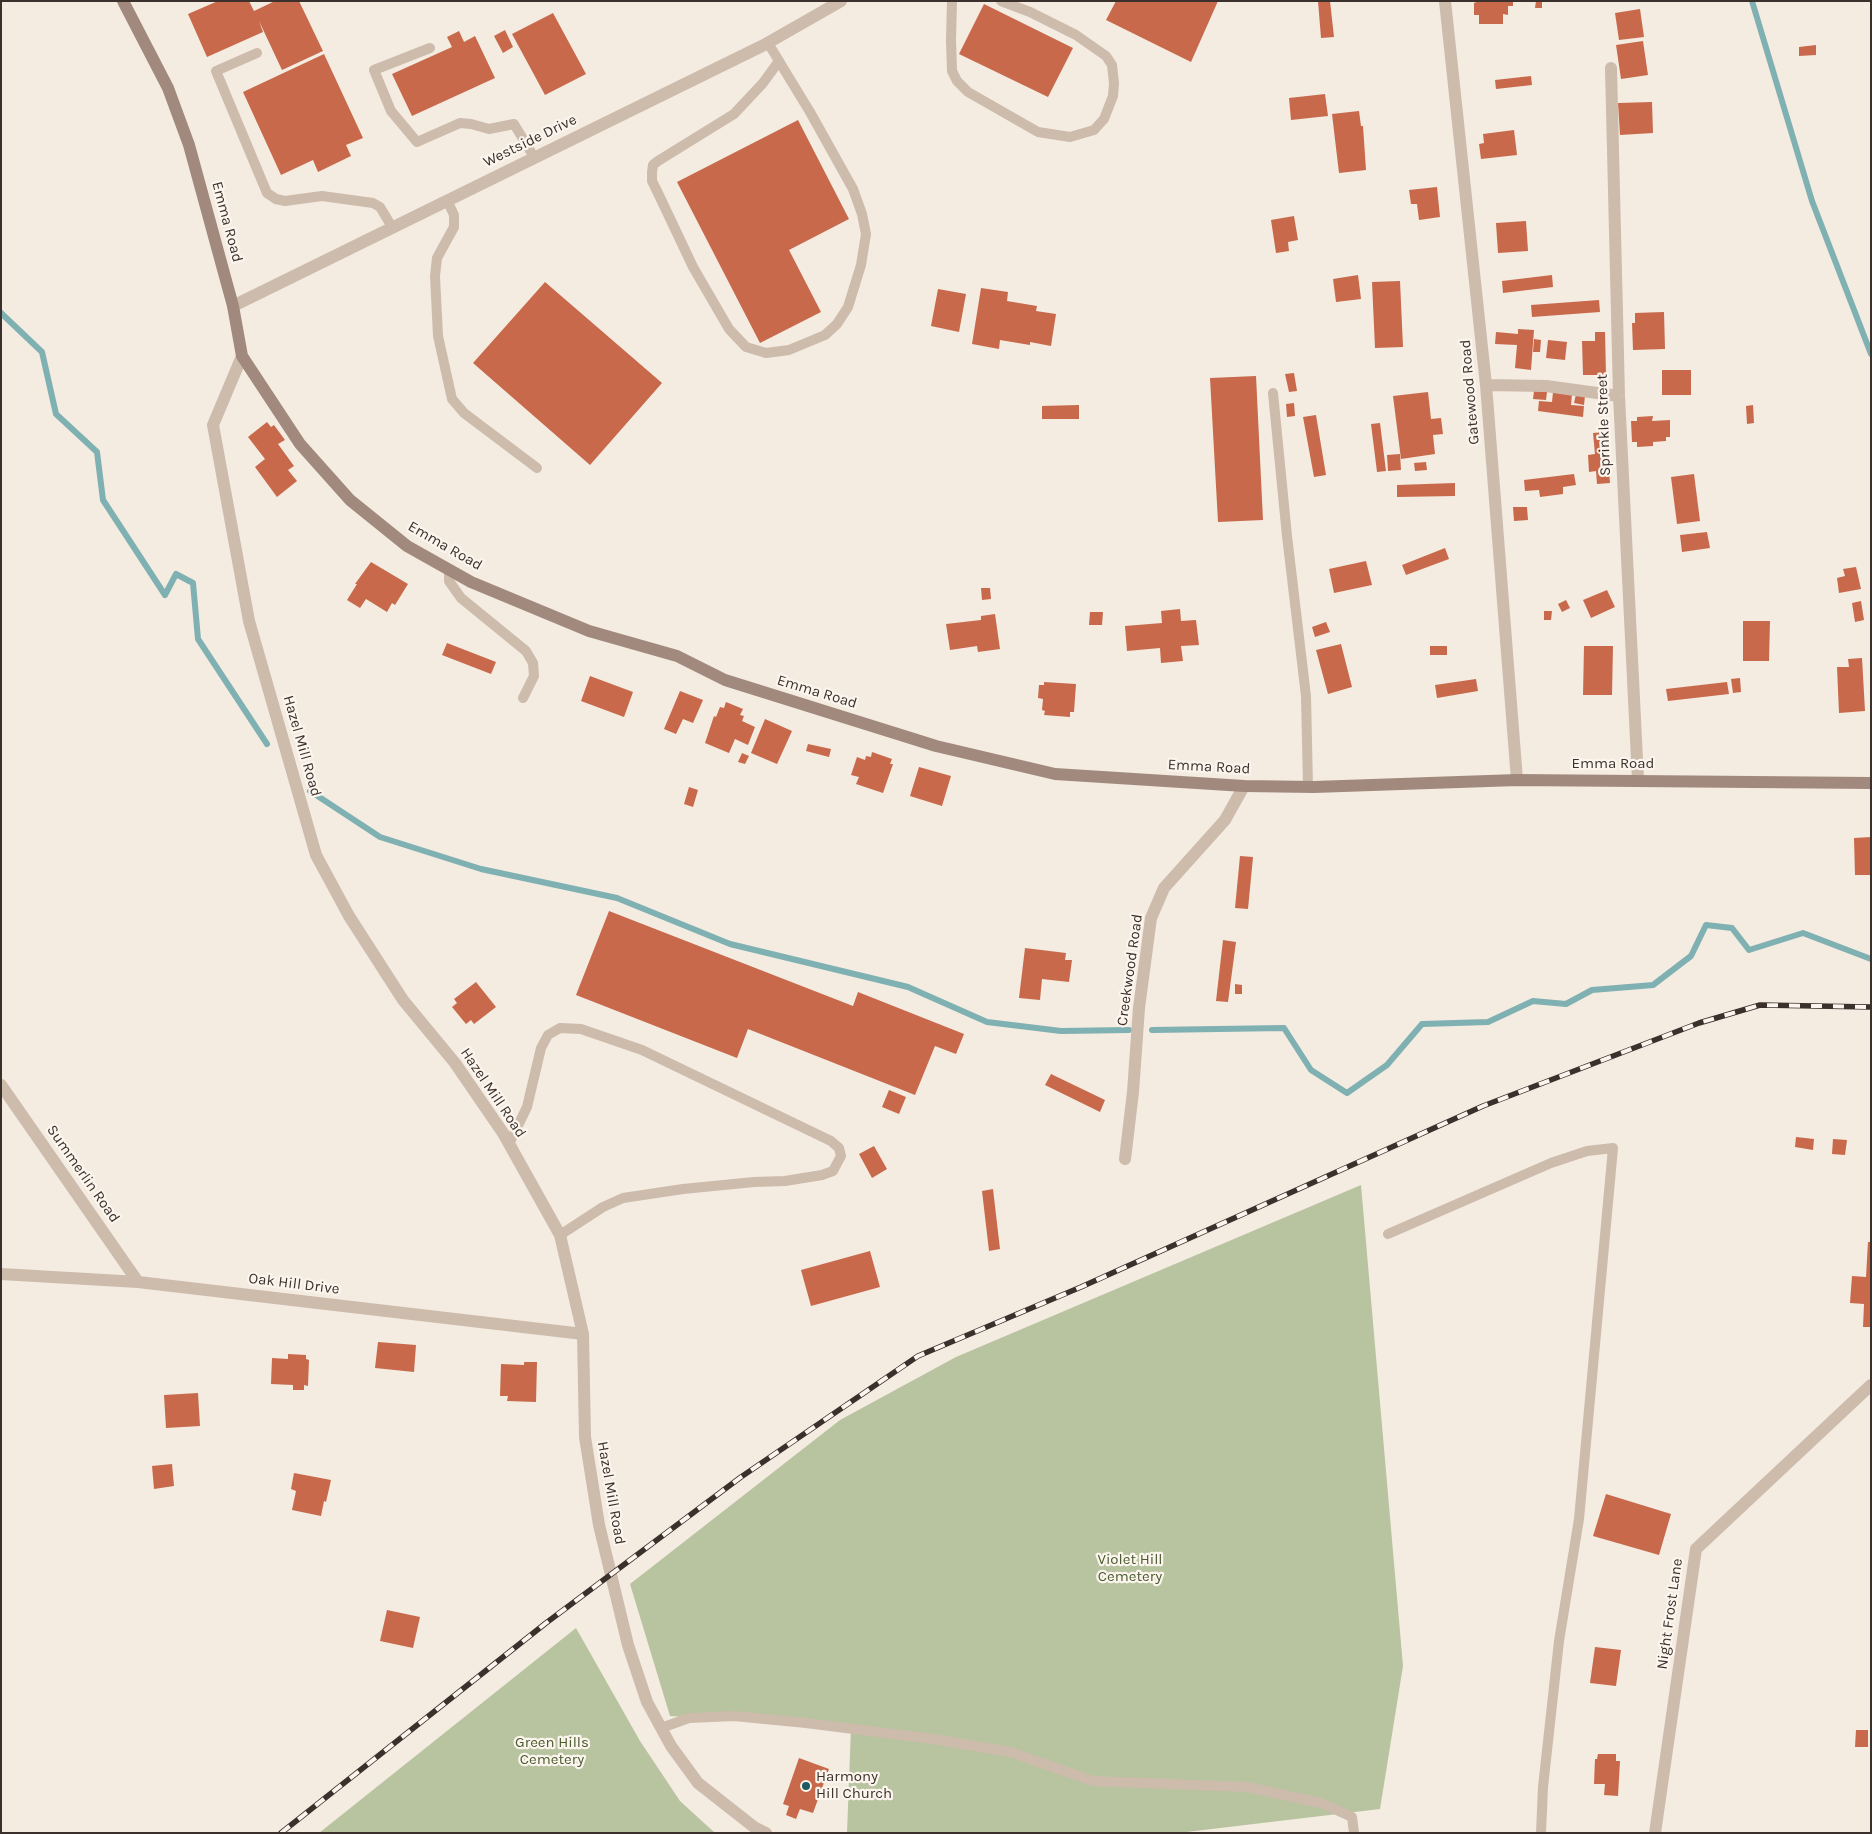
<!DOCTYPE html>
<style>
body{margin:0}
#map{position:relative;width:1872px;height:1834px;overflow:hidden;background:#f4ebe1;font-family:Karla,sans-serif}
canvas{display:block}
.frame{position:absolute;inset:0;border:2px solid #3b302b;pointer-events:none}
</style>
<div id="map">
<canvas width="1872" height="1834"></canvas>
<div class="frame"></div>
</div>
<script>
const ctx = document.querySelector('canvas').getContext('2d');
ctx.lineJoin = 'round';
function paint(path, color) { ctx.fillStyle = color; ctx.fill(path, 'evenodd'); }
const poly = rows => new Path2D(rows.map(r => 'M' + r).join(''));
function trace(path, color, width, dash) { ctx.strokeStyle = color; ctx.lineWidth = width; ctx.lineCap = dash ? 'butt' : 'round'; ctx.setLineDash(dash || []); ctx.stroke(path); }
function write(font, color, halo, rows, align = 'center') {
  ctx.font = font + ' Karla,sans-serif'; ctx.lineWidth = 4.5; ctx.setLineDash([]); ctx.textBaseline = 'middle'; ctx.strokeStyle = halo; ctx.fillStyle = color; for (const [text, x, y, turn = 0] of rows) {
    ctx.save(); ctx.translate(x, y); ctx.rotate((+turn || 0) * Math.PI / 180); ctx.textAlign = isNaN(turn) ? turn : align; if (halo) ctx.strokeText(text, 0, 0); ctx.fillText(text, 0, 0); ctx.restore();
  }
}
paint(poly([
 [1361,1185,1403,1666,1380,1809,1178,1833,847,1833,851,1728,670,1716,630,1584,840,1420,956,1357],
 [576,1628,640,1741,680,1801,715,1833,319,1833]
]), '#b8c4a0');
trace(poly([
 [1752,1,1812,201,1871,354],
 [1,313,42,352,56,414,97,452,103,500,165,595,176,574,193,583,198,639,267,744],
 [310,791,380,837,481,869,617,898,730,944,908,987,987,1022,1061,1031,1129,1030],
 [1152,1030,1284,1028,1311,1070,1347,1093,1387,1065,1422,1024,1488,1022,1533,1001,1566,1004,1592,990,1653,985,1691,956,1706,925,1732,928,1749,950,1803,933,1871,959]
]), '#7fb0b2', 6);
paint(poly([
 [218,1,249,1,254,11,275,1,299,1,323,51,282,70,259,21,263,32,207,57,188,14],
 [1116,1,1218,1,1191,62,1106,20],
 [1318,1,1330,1,1334,37,1321,38],
 [1479,1,1513,1,1513,6,1508,6,1508,15,1503,14,1503,24,1479,24,1479,15,1474,15,1474,3],
 [1536,1,1542,1,1542,8,1535,8],
 [984,4,1073,48,1048,97,959,54],
 [1640,9,1644,37,1619,40,1615,13],
 [553,13,586,74,545,95,512,34],
 [505,30,513,47,503,53,494,36],
 [459,31,464,42,475,36,495,78,412,116,392,74,452,47,447,37],
 [1643,41,1648,75,1621,79,1616,45],
 [1816,45,1816,55,1799,56,1799,47],
 [324,54,363,138,346,145,351,156,318,172,313,160,281,175,243,92],
 [1531,76,1532,85,1496,89,1495,80],
 [1325,94,1328,116,1291,120,1289,98],
 [1652,102,1653,133,1620,135,1618,103],
 [1359,111,1361,126,1363,126,1366,170,1339,173,1332,114],
 [798,120,849,219,789,250,821,312,760,343,677,182],
 [1514,130,1517,155,1481,159,1479,144,1484,143,1483,134],
 [1437,187,1440,217,1419,220,1417,204,1411,204,1409,190],
 [1294,216,1298,240,1288,242,1289,251,1276,253,1271,220],
 [1526,221,1528,251,1498,253,1496,223],
 [1358,275,1361,299,1336,302,1333,279],
 [1552,275,1553,287,1503,293,1502,281],
 [1400,281,1403,347,1375,348,1372,282],
 [545,282,662,383,590,465,473,363],
 [981,288,1008,292,1007,301,1037,306,1036,311,1056,314,1051,346,1030,342,1030,345,1000,340,999,349,972,344],
 [938,289,966,294,959,332,931,326],
 [1599,300,1600,312,1532,317,1531,305],
 [1664,312,1665,349,1633,350,1632,323,1635,323,1635,313],
 [1518,329,1534,330,1531,370,1515,368,1517,345,1495,344,1496,332,1518,334],
 [1595,332,1605,332,1606,375,1583,375,1582,341,1595,341],
 [1534,339,1541,340,1540,352,1533,352],
 [1548,340,1567,342,1565,360,1546,358],
 [1662,370,1691,370,1691,395,1662,395],
 [1294,373,1297,391,1289,392,1285,374],
 [1256,376,1263,520,1218,522,1210,378],
 [1534,391,1547,392,1546,400,1533,399],
 [1428,392,1431,419,1441,418,1443,434,1433,435,1435,454,1401,459,1393,396],
 [1553,392,1572,394,1571,405,1584,406,1583,417,1538,411,1539,401,1552,402],
 [1576,394,1585,396,1584,405,1574,403],
 [1294,403,1295,416,1287,417,1286,404],
 [1079,405,1079,419,1042,419,1042,406],
 [1753,405,1754,423,1747,424,1746,406],
 [1316,415,1326,475,1314,477,1303,417],
 [1653,416,1652,421,1670,420,1670,437,1666,437,1666,441,1653,442,1653,446,1637,447,1637,442,1632,442,1631,421,1637,421,1637,417],
 [267,422,271,427,274,425,285,440,278,444,294,466,288,470,297,481,277,497,255,467,265,459,248,437],
 [1380,423,1386,471,1377,472,1371,424],
 [1606,432,1610,483,1597,484,1596,471,1589,472,1588,455,1595,454,1593,433],
 [1400,454,1401,470,1388,471,1387,455],
 [1426,462,1427,470,1415,471,1414,463],
 [1574,474,1576,485,1563,487,1563,494,1540,497,1539,490,1525,491,1524,480],
 [1694,474,1700,521,1677,524,1671,477],
 [1455,483,1455,496,1397,497,1397,485],
 [1513,507,1527,507,1528,520,1514,521],
 [1707,532,1710,548,1682,552,1680,535],
 [1445,548,1449,559,1406,575,1402,565],
 [1366,561,1372,585,1334,593,1329,569],
 [371,562,408,584,395,605,392,603,387,612,366,599,360,608,347,600,357,584,355,584],
 [1856,567,1861,589,1839,593,1837,578,1845,576,1843,569],
 [981,588,990,588,991,599,982,600],
 [1607,590,1615,607,1591,618,1583,600],
 [1566,600,1570,608,1562,612,1558,604],
 [1861,601,1864,620,1855,622,1852,603],
 [1180,609,1181,621,1196,620,1199,645,1181,646,1183,661,1161,663,1160,648,1127,651,1125,626,1162,623,1161,611],
 [1544,611,1552,611,1551,620,1544,620],
 [1090,612,1103,612,1102,625,1089,625],
 [995,614,1000,649,978,652,977,646,950,650,946,624,981,620,981,616],
 [1743,621,1770,621,1769,661,1743,661],
 [1326,622,1330,632,1315,637,1312,627],
 [447,643,496,662,491,674,442,655],
 [1341,644,1352,687,1328,694,1316,650],
 [1430,646,1447,646,1447,655,1430,655],
 [1584,646,1613,646,1612,695,1583,695],
 [1862,658,1865,711,1839,713,1837,667,1849,667,1848,659],
 [590,676,633,692,624,717,581,701],
 [1740,678,1741,692,1733,693,1731,679],
 [1476,679,1478,691,1437,698,1435,685],
 [1044,682,1076,684,1074,712,1070,712,1070,717,1044,715,1045,711,1042,710,1043,699,1038,698,1039,685,1044,685],
 [1727,682,1729,694,1668,701,1666,689],
 [680,691,703,700,693,723,683,719,676,734,664,729],
 [726,702,743,709,740,715,744,716,742,721,755,727,748,745,735,739,729,753,705,743,714,716,716,717,720,707,724,708],
 [765,719,792,731,777,764,751,753],
 [808,744,831,749,829,757,806,751],
 [872,752,892,759,890,764,893,764,883,793,856,784,859,777,851,775,857,757,865,760,866,756,871,757],
 [742,753,749,756,745,764,738,762],
 [919,767,951,776,942,806,910,796],
 [689,787,698,790,693,807,684,804],
 [1871,837,1871,875,1855,875,1854,838],
 [1240,856,1253,857,1248,909,1235,908],
 [609,911,853,1006,858,992,964,1034,956,1054,935,1046,915,1095,748,1029,737,1058,576,995],
 [1223,940,1236,942,1228,1002,1216,1001],
 [1025,948,1066,953,1065,960,1072,960,1069,982,1042,979,1040,1000,1019,998],
 [476,982,496,1007,474,1024,471,1020,466,1024,452,1007,457,1003,454,999],
 [1235,984,1242,985,1242,994,1235,994],
 [1051,1074,1105,1100,1100,1112,1045,1085],
 [889,1090,906,1097,899,1114,882,1107],
 [1796,1137,1814,1139,1813,1150,1795,1147],
 [1833,1139,1847,1140,1845,1155,1832,1154],
 [874,1146,887,1169,872,1178,859,1154],
 [993,1189,1000,1249,989,1251,982,1191],
 [1868,1242,1871,1242,1871,1327,1863,1327,1864,1304,1850,1303,1852,1276,1866,1277],
 [870,1251,880,1287,811,1306,801,1270],
 [378,1342,416,1345,414,1372,375,1368],
 [288,1354,306,1355,306,1359,309,1360,308,1386,304,1385,304,1390,293,1390,293,1385,271,1384,272,1358,288,1359],
 [524,1362,537,1362,536,1402,507,1401,508,1396,500,1396,501,1364,524,1365],
 [198,1393,200,1426,166,1428,164,1395],
 [172,1464,174,1486,154,1489,152,1466],
 [294,1473,331,1480,326,1502,324,1501,321,1516,292,1510,296,1491,291,1489],
 [1606,1494,1671,1514,1659,1555,1593,1536],
 [387,1610,420,1617,413,1648,380,1641],
 [1595,1647,1621,1650,1616,1686,1590,1683],
 [1856,1730,1868,1730,1868,1747,1855,1747],
 [1598,1754,1616,1754,1616,1761,1620,1761,1618,1796,1604,1795,1605,1784,1594,1784,1595,1759,1597,1759],
 [799,1758,829,1769,813,1813,800,1809,796,1819,786,1815,789,1806,783,1804]
]), '#c8694b');
trace(poly([
 [952,1,951,40,952,71,957,81,968,92,1038,132,1070,137,1094,130,1104,119,1113,96,1114,83,1112,65,1106,56,1076,35,1030,12,1001,1],
 [768,43,779,61,785,71,810,112,853,189,862,214,866,234,861,265,848,307,837,324,825,335,789,350,766,353,746,347,729,329,693,267,657,191,652,181,652,172,653,165,658,161,734,114,763,83,779,61],
 [430,48,374,70,391,111,417,142,460,123,471,124,489,129,514,124,534,157],
 [257,53,216,71,267,193,276,199,285,201,322,196,373,203,380,207,392,227],
 [447,200,454,215,454,227,437,258,435,276,438,336,452,399,464,413,537,468],
 [1273,393,1287,536,1306,696,1308,787],
 [449,569,449,581,461,598,526,651,533,663,534,676,523,698],
 [509,1144,527,1107,541,1048,548,1035,560,1028,581,1029,642,1050,831,1141,839,1148,841,1156,833,1171,822,1175,785,1181,754,1182,683,1189,623,1198,603,1207,560,1235],
 [1388,1234,1551,1163,1587,1151,1613,1148,1579,1519,1559,1641,1543,1787,1541,1833],
 [661,1728,689,1718,734,1716,806,1723,933,1739,1010,1752,1093,1781,1247,1787,1321,1803,1352,1817,1354,1833]
]), '#cdbbac', 10);
trace(poly([
 [1445,1,1486,385,1517,780],
 [1611,68,1619,396,1638,780],
 [233,306,764,45,841,1],
 [242,356,213,425,249,621,316,855,349,916,403,1000,455,1063,503,1133,560,1235,583,1334,585,1437,599,1525,628,1645,647,1702,671,1746,698,1783,754,1827,766,1833],
 [1486,385,1546,386,1619,396],
 [1,1085,138,1282],
 [1125,1159,1133,1092,1139,1008,1151,918,1164,888,1225,820,1244,786],
 [1,1274,138,1282,583,1334],
 [1655,1833,1696,1549,1871,1385]
]), '#cdbbac', 12);
trace(poly([
 [123,1,168,88,189,145,233,306,242,356,300,444,350,500,407,546,471,582,589,631,677,656,725,680,936,746,1055,774,1244,786,1314,787,1517,780,1871,783]
]), '#a18a7d', 12);
const rail = poly([
 [281,1833,546,1623,741,1477,918,1356,1081,1287,1483,1106,1699,1023,1760,1005,1871,1007]
]);
trace(rail, '#3b302b', 5.5);
trace(rail, '#fbf5ee', 4, [11]);
for (const [x, y, r, color] of [
 [806,1786,5,"#1f5a5e"]
]) { const dot = new Path2D(); dot.arc(x, y, r, 0, 2 * Math.PI); ctx.fillStyle = color; ctx.fill(dot); trace(dot, '#fbf5ee', 2); }
write('15px', '#3b302b', '#fbf5ee', [
 ["Westside Drive",530,141,-26],
 ["Emma Road",227,222,75],
 ["Gatewood Road",1470,392,-95],
 ["Sprinkle Street",1604,425,-92],
 ["Emma Road",445,546,30],
 ["Emma Road",817,692,17],
 ["Hazel Mill Road",302,746,74],
 ["Emma Road",1613,764],
 ["Emma Road",1209,767,3],
 ["Creekwood Road",1130,970,-82],
 ["Hazel Mill Road",493,1093,56],
 ["Summerlin Road",83,1174,55],
 ["Oak Hill Drive",294,1284,7],
 ["Hazel Mill Road",611,1493,80],
 ["Night Frost Lane",1670,1614,-82]
]);
write('15px', '#4a5a2e', '#fbf5ee', [
 ["Violet Hill",1130,1560],
 ["Cemetery",1130,1577],
 ["Green Hills",552,1743],
 ["Cemetery",552,1760]
]);
write('15px', '#3b302b', '#fbf5ee', [
 ["Harmony",816,1777],
 ["Hill Church",816,1794]
], 'left');
</script>
